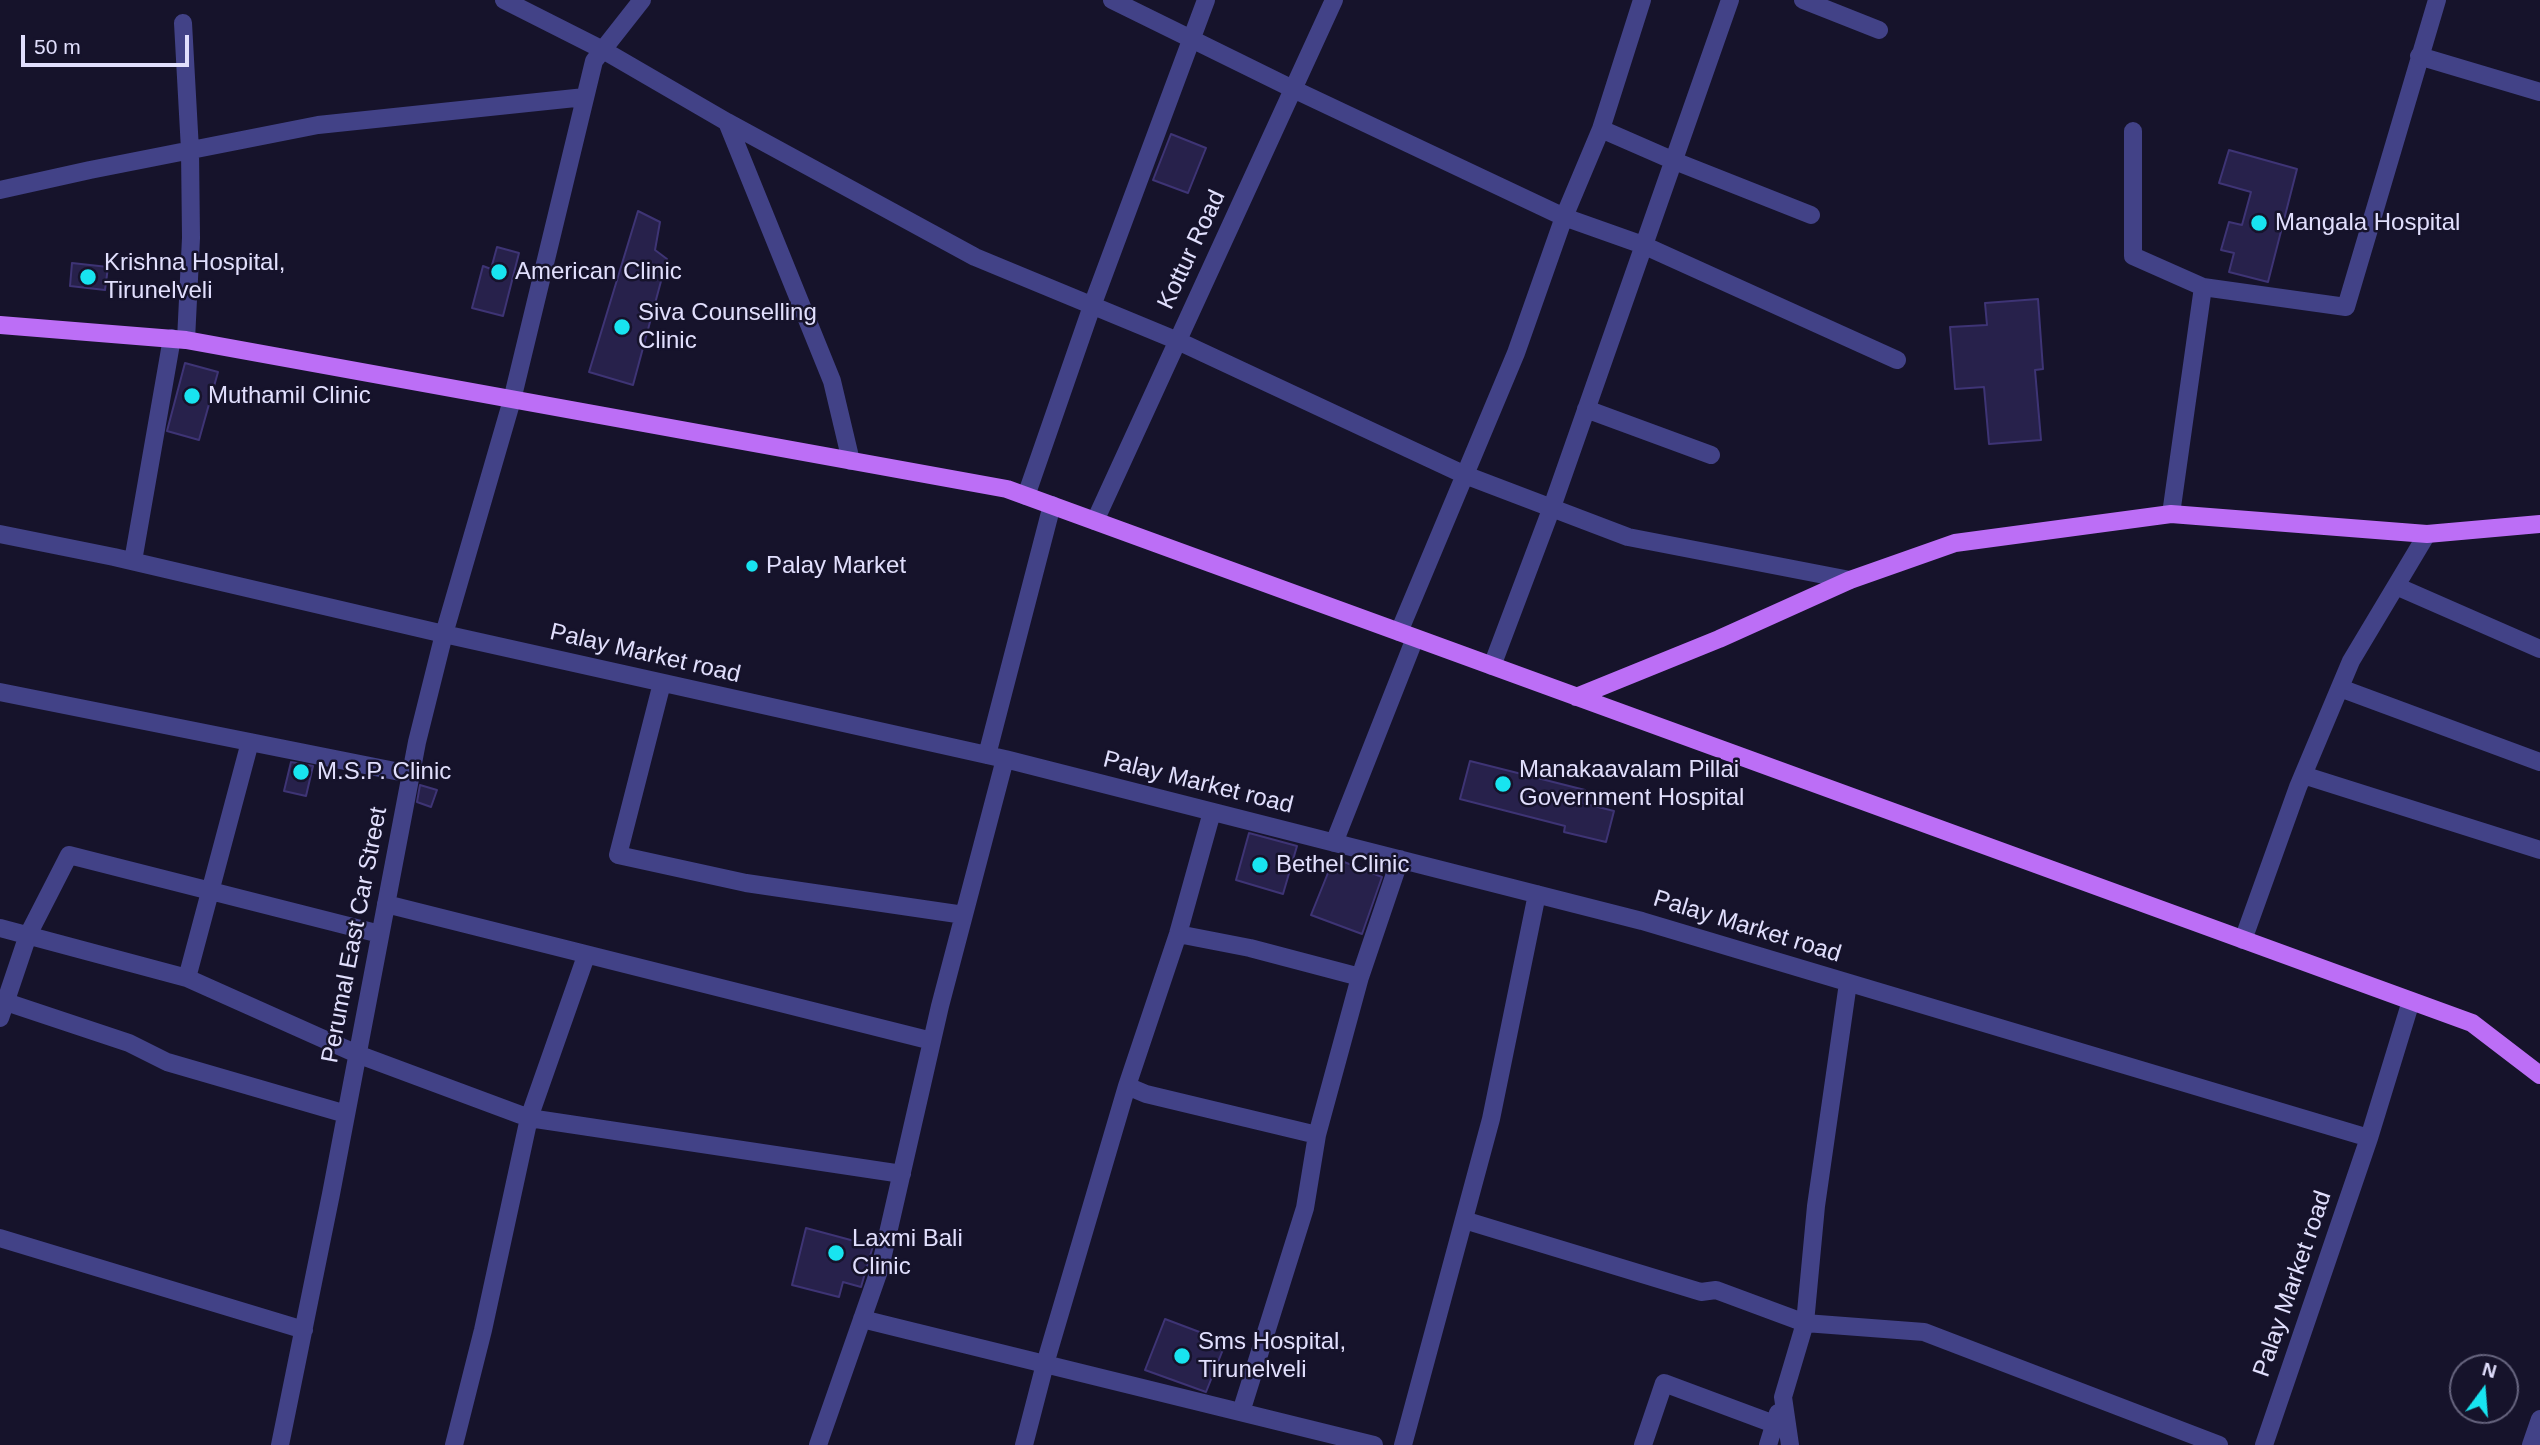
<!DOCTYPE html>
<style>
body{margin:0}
#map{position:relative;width:2540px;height:1445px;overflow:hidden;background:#16132b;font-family:Helvetica,sans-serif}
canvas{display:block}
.north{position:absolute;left:2449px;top:1354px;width:70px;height:70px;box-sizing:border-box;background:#16132b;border:2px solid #67657f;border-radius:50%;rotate:16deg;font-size:19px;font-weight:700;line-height:28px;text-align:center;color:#e1dffd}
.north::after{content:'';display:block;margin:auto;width:24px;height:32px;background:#18e4f0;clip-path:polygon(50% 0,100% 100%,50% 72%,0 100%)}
.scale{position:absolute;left:21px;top:35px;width:168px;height:32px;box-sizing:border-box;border:4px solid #e1dffd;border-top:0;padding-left:9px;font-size:21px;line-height:24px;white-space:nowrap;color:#e1dffd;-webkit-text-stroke:5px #16132b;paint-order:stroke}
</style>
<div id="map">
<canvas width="2540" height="1445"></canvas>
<div class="north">N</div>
<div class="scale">50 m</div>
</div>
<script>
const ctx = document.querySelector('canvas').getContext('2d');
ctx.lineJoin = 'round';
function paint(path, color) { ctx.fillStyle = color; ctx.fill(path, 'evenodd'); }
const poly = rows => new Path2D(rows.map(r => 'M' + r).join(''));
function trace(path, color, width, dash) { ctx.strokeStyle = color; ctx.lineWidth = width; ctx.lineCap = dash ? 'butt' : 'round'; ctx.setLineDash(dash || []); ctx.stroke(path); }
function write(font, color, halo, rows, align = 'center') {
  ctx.font = font + ' Helvetica,sans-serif'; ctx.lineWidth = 5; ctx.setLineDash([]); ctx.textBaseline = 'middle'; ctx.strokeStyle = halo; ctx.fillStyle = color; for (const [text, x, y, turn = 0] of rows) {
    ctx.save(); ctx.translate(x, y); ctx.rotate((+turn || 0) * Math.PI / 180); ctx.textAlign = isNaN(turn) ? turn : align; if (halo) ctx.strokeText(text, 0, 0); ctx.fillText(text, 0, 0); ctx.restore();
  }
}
const building = poly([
 [1171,134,1206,148,1188,193,1153,180,1171,134],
 [2229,150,2297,169,2268,282,2229,272,2234,253,2221,250,2229,222,2242,225,2251,192,2219,183,2229,150],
 [638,211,660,222,655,250,667,259,633,385,589,372,638,211],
 [497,247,519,253,503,316,472,308,483,266,491,269,497,247],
 [72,263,108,267,105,290,70,286,72,263],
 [2038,299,2043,369,2035,370,2041,440,1989,444,1984,387,1955,389,1950,327,1987,325,1985,303,2038,299],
 [185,363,218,372,199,440,167,431,185,363],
 [1470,761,1585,790,1582,803,1614,811,1606,842,1564,832,1565,826,1460,799,1470,761],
 [291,762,313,766,306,796,284,791,291,762],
 [420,785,437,790,431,807,417,802,420,785],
 [1249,833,1297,846,1283,894,1236,880,1249,833],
 [1334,858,1382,877,1362,934,1311,915,1334,858],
 [806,1228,873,1246,861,1287,843,1282,839,1297,792,1285,806,1228],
 [1165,1319,1226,1342,1206,1392,1145,1370,1165,1319]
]);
paint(building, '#27214b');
trace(building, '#3e3475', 2);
trace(poly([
 [504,0,603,50,727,122,975,257,1178,341,1465,475,1628,537,1850,580],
 [1112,0,1293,89,1564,217,1643,245,1897,360],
 [1803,0,1879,30],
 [183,23,190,150,191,238,186,340],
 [2419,56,2540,92],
 [727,122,832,381,851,461],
 [1601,129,1672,160,1811,215],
 [2133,131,2133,256,2203,287],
 [0,190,90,170,318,125,585,97],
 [1586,409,1711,455],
 [1026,496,1092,306,1206,0],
 [2171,514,2203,287,2346,307,2437,0],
 [1095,521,1334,0],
 [0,534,114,557,444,634,1005,759,1642,921,2369,1138],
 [133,561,172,338],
 [2396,586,2540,649],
 [1399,632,1516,353,1564,217,1601,129,1642,0],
 [1492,666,1552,507,1730,0],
 [662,683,618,855,746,883,964,915],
 [2340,688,2540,762],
 [0,692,410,774],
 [987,755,1052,505],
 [2303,775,2540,850],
 [1334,843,1415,638],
 [386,904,932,1041],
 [0,928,187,978,357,1054,529,1118,483,1330,454,1445],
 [2243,940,2298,787,2351,661,2427,534],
 [586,956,529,1118,902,1174],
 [1360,977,1400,859],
 [187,978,250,742],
 [0,1000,129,1043,167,1062,346,1114],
 [0,1018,28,935,69,855,380,934],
 [1127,1086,1178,934,1212,812],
 [1464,1220,1701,1292,1716,1290,1805,1323,1816,1206,1848,983],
 [0,1238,304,1330],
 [862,1319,1374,1445],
 [1241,1412,1305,1208,1317,1135],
 [280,1445,331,1194,417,742,444,634,512,400,594,61,642,0],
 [818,1445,880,1268,940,1006,1005,759],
 [1024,1445,1045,1364,1127,1086,1146,1094,1317,1135,1360,977,1250,948,1178,934],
 [1403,1445,1491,1119,1537,894],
 [1643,1445,1664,1383,1774,1424],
 [1768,1445,1778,1413],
 [1790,1445,1783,1397,1805,1323,1924,1332,2219,1445],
 [2264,1445,2369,1138,2411,1001],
 [2531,1445,2540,1419]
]), '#424287', 18);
trace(poly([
 [0,325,186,340,1007,489,2472,1023,2540,1075],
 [1576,697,1719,639,1850,580,1955,543,2171,514,2427,534,2540,524]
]), '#bc6ef6', 18);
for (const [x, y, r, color] of [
 [2259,223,9,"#18e4f0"],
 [499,272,9,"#18e4f0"],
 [88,277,9,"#18e4f0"],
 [622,327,9,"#18e4f0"],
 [192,396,9,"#18e4f0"],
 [752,566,7,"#18e4f0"],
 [301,772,9,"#18e4f0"],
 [1503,784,9,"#18e4f0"],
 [1260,865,9,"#18e4f0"],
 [836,1253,9,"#18e4f0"],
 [1182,1356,9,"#18e4f0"]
]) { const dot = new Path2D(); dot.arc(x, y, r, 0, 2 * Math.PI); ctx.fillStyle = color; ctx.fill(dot); trace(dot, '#16132b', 2.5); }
write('24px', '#e1dffd', '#16132b', [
 ["Mangala Hospital",2275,223],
 ["Krishna Hospital,",104,263],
 ["Tirunelveli",104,291],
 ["American Clinic",515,272],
 ["Siva Counselling",638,313],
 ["Clinic",638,341],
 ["Muthamil Clinic",208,396],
 ["Palay Market",766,566],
 ["Manakaavalam Pillai",1519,770],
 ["Government Hospital",1519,798],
 ["M.S.P. Clinic",317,772],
 ["Bethel Clinic",1276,865],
 ["Laxmi Bali",852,1239],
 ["Clinic",852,1267],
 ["Sms Hospital,",1198,1342],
 ["Tirunelveli",1198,1370]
], 'left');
write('24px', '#e1dffd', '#16132b', [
 ["Kottur Road",1192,250,-65],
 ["Palay Market road",645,654,13],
 ["Palay Market road",1198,783,14],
 ["Palay Market road",1747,927,17],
 ["Perumal East Car Street",355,935,-79],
 ["Palay Market road",2293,1284,-71]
]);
</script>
